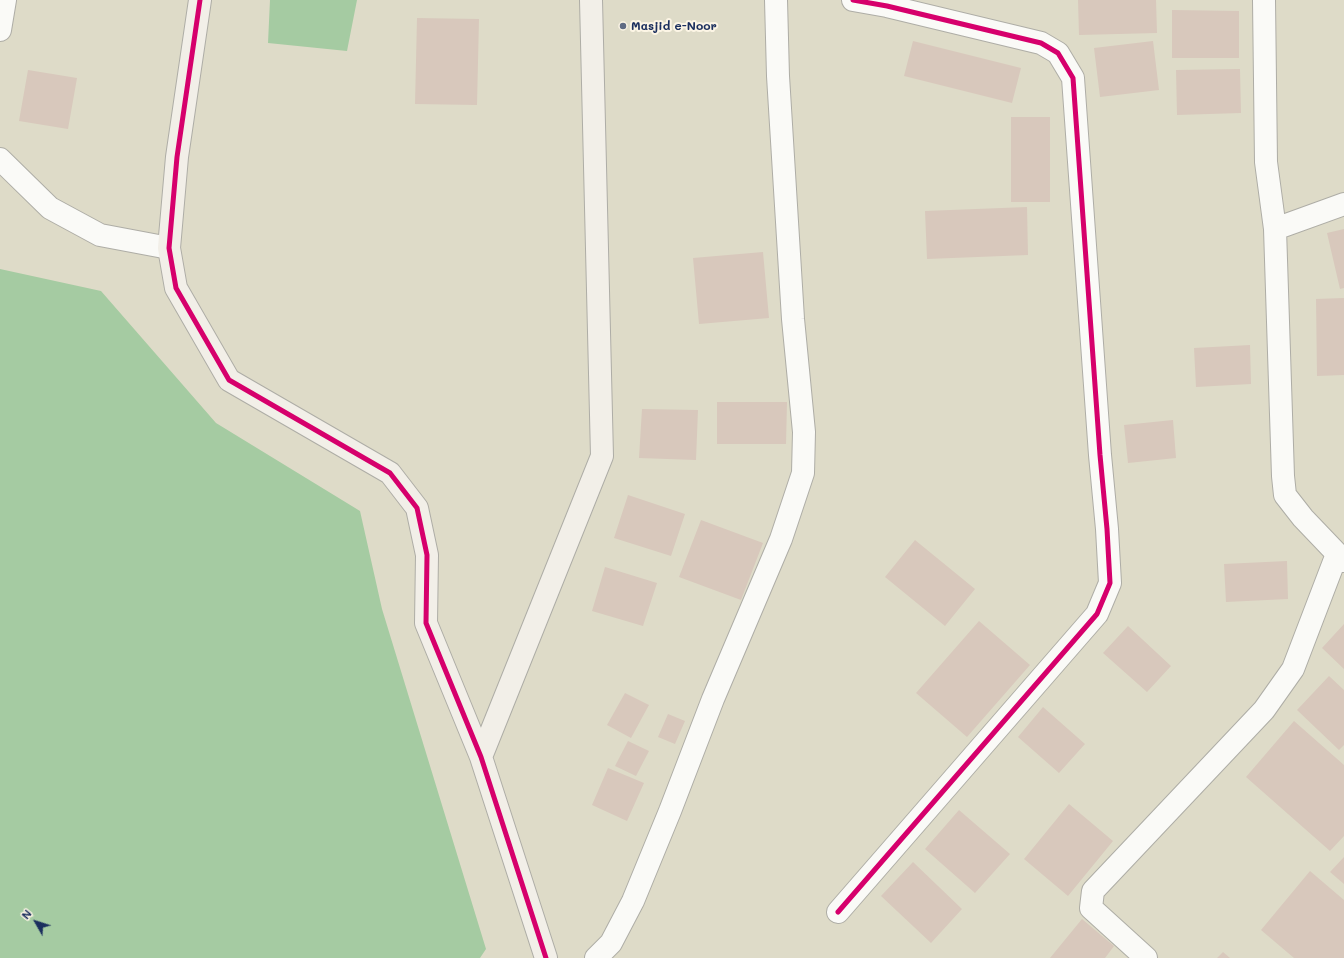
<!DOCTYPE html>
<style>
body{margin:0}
#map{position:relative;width:1344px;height:958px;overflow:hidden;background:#dedbc8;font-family:Mali,sans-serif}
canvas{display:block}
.north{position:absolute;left:16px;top:902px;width:40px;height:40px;-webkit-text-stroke:3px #fcf5e5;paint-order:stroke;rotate:309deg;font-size:11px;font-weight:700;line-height:16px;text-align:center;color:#1b2f5e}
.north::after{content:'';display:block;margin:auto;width:14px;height:18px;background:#1b2f5e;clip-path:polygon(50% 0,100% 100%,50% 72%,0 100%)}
</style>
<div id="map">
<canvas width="1344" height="958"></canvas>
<div class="north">N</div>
</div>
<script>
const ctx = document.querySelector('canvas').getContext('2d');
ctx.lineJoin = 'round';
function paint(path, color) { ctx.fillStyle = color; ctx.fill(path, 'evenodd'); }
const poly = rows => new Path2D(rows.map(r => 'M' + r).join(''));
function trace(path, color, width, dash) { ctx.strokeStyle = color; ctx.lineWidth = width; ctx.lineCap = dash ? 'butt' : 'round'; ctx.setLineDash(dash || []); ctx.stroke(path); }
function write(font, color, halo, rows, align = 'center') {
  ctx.font = font + ' Mali,sans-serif'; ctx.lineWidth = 4; ctx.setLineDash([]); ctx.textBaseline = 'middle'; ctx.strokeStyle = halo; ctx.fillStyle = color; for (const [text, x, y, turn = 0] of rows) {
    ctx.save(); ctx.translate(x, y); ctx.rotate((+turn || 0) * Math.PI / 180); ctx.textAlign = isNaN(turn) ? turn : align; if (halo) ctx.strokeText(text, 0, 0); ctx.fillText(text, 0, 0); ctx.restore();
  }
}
paint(poly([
 [270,0,357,0,347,51,268,43],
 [0,269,101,291,216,423,360,511,382,609,486,949,480,958,0,958]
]), '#a5cba2');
paint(poly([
 [1078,0,1156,0,1157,33,1079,35],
 [1172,10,1239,11,1239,58,1172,58],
 [417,18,479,19,477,105,415,104],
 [913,41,1021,68,1012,103,904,76],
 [1153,41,1159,90,1100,97,1094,48],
 [1240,69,1241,113,1177,115,1176,70],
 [28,70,77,78,68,129,19,121],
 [1011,117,1050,117,1050,202,1011,202],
 [1027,207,1028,255,927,259,925,211],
 [1344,229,1344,288,1340,289,1327,233],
 [763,252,769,318,699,324,693,258],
 [1344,298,1344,375,1317,376,1316,299],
 [1250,345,1251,384,1196,387,1194,348],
 [717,402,787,402,786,444,717,444],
 [642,409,698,410,696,460,639,458],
 [1173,420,1176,458,1128,463,1124,425],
 [628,495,685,514,671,556,614,538],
 [701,520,763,543,741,600,679,577],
 [915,540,975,589,945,626,885,577],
 [1287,561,1288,599,1226,602,1224,564],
 [605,567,657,583,643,626,592,611],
 [979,621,1030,665,967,737,916,693],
 [1344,624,1344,669,1322,648],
 [1128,626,1171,666,1147,692,1103,653],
 [1329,676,1344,690,1344,745,1339,750,1297,710],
 [625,693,649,705,631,738,607,725],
 [1043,707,1085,744,1059,773,1018,737],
 [668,714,685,721,675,744,658,737],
 [1294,721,1344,765,1344,836,1330,851,1246,777],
 [628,741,649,751,636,776,615,766],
 [608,768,644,783,627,821,592,805],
 [1069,804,1113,841,1068,896,1024,859],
 [959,810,1010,854,975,893,925,849],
 [1344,857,1344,884,1330,872],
 [913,862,962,909,931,943,881,896],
 [1310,871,1344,900,1344,958,1294,958,1261,930],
 [1082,919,1114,946,1105,958,1050,958],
 [1223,952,1230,958,1217,958]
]), '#d8c8bc');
const street = poly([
 [1264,0,1266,162,1275,229,1283,476,1285,495,1303,518,1344,561],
 [0,30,5,0],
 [0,159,50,208,100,235,169,248],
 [1275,229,1344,204],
 [838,912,1097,614,1110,583,1107,529,1100,455,1073,78,1058,53,1041,43,887,6,853,0],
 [596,958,611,943,633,901,670,811,713,699,781,539,803,473,804,432,793,319,778,76,776,0],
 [1146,958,1091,908,1093,891,1264,710,1293,669,1337,554]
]);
const secondary = poly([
 [200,0,177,157,169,248,176,288,229,380,390,473,417,508,427,555,426,623,481,757,546,958],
 [481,757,602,456,591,0]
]);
trace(street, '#aeada6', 24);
trace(secondary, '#aeada6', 24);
trace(street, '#fafaf7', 22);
trace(secondary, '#f2efe8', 22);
trace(poly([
 [200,0,177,157,169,248,176,288,229,380,390,473,417,508,427,555,426,623,481,757,546,958],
 [838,912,1097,614,1110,583,1107,529,1100,455,1073,78,1058,53,1041,43,887,6,853,0]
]), '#d6006c', 5);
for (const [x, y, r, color] of [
 [623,26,4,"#5f6b83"]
]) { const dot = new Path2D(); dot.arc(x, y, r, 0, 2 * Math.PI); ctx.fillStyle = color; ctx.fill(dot); trace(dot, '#fcf5e5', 1.5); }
write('bold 12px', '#1b2f5e', '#fcf5e5', [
 ["Masjid e-Noor",631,26]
], 'left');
</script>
